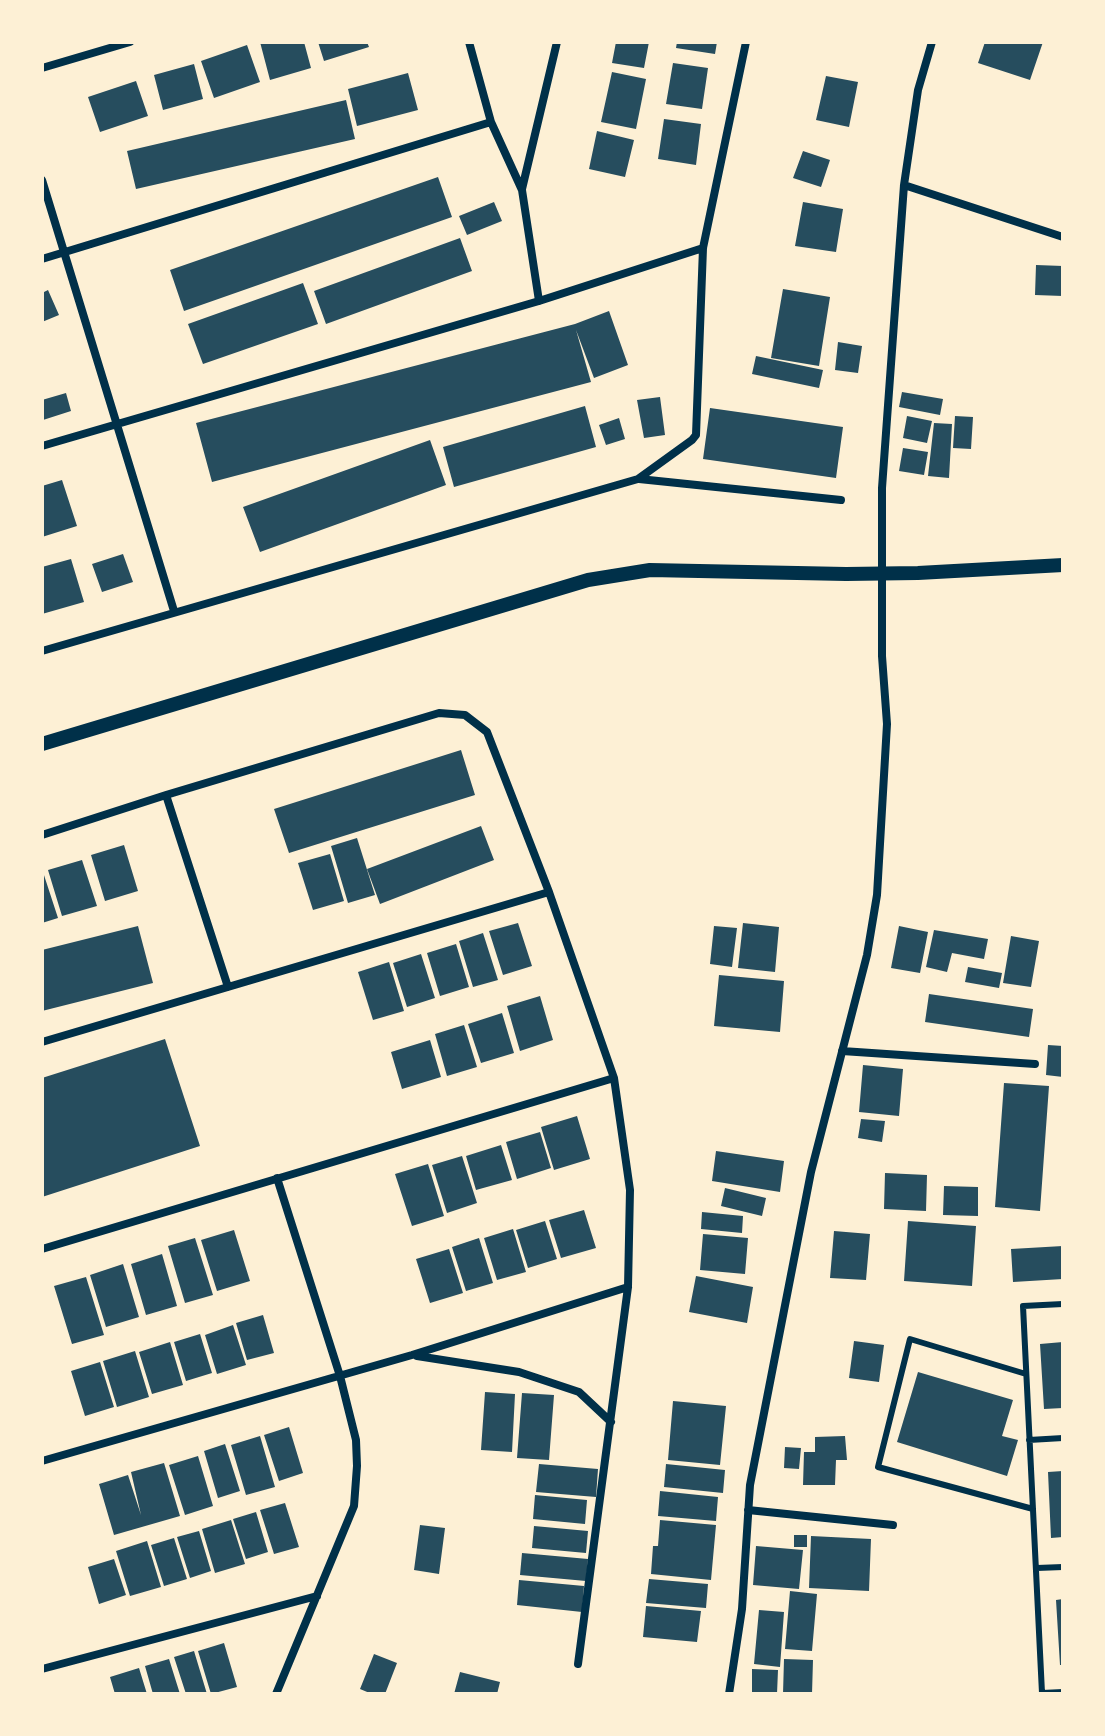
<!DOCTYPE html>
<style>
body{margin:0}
#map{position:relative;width:1105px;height:1736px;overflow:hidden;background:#fdf0d5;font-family:Poppins,sans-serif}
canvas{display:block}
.frame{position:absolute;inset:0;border:44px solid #fdf0d5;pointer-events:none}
</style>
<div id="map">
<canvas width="1105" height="1736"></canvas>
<div class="frame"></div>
</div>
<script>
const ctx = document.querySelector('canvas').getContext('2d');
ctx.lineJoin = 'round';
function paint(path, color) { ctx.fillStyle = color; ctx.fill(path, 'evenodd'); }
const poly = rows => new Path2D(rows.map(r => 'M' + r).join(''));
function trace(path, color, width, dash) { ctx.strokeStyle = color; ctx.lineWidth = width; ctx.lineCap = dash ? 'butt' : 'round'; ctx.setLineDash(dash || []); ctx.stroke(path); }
paint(poly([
 [260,42,304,42,311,68,270,80],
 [318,42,367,42,369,47,324,61],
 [616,42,649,42,644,68,612,63],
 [677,42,717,42,715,54,676,48],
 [985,42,1043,42,1030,80,978,63],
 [247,45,260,82,214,98,201,61],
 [673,63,708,68,702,109,666,104],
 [194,64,203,99,163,110,154,75],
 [612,72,646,79,636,129,601,122],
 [408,73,418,110,357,126,348,89],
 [826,76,858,82,849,127,816,120],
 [136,81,148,116,100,132,88,97],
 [346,100,355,139,136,189,127,151],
 [664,119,701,124,696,165,658,159],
 [597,131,634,140,625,177,589,169],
 [803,151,830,160,821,187,793,178],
 [438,177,452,217,184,311,170,270],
 [494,202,502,221,467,235,459,216],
 [803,202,843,209,836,252,795,246],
 [460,238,472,271,326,324,314,291],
 [1036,265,1063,266,1063,296,1035,295],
 [303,283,318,324,203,364,188,324],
 [783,289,830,297,819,366,771,358],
 [48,290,59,315,42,322,42,293],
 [609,311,628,365,594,378,576,330,591,382,212,482,196,423,575,324],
 [838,342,862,346,858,373,835,370],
 [756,356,823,370,819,388,752,374],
 [902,392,943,399,940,415,899,407],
 [66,393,71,411,43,420,42,400],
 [660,397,665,435,644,438,637,400],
 [585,406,596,447,454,487,443,447],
 [710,408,843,427,836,478,703,459],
 [907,416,932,421,927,443,903,438],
 [955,416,973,417,971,449,953,448],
 [619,418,625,439,606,445,599,425],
 [934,423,952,424,949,478,928,476],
 [430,440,446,485,260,552,243,507],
 [903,448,928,452,924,475,899,471],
 [62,480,77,526,42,537,42,486],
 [123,554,133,582,102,592,92,564],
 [71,559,84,602,42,614,42,567],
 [461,750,475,795,289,853,274,809],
 [481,826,494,860,380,904,367,869],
 [357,838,375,895,348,903,331,846],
 [124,845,138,891,105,901,91,855],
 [330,854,344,901,313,910,298,863],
 [82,860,97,906,62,916,48,870],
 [42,869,58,918,42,923],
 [518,923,532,966,503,975,489,931],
 [743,923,779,927,775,972,738,968],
 [138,926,153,983,42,1011,42,950],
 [714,926,737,928,732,967,710,964],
 [899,926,928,932,920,973,891,968],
 [934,930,988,939,984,959,952,953,947,972,926,967],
 [483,933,498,980,473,987,459,941],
 [1011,936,1039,941,1031,987,1003,983],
 [456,944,469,987,440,996,427,953],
 [421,954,435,998,407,1007,393,963],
 [389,962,404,1011,373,1020,358,972],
 [968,967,1002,973,999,988,965,982],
 [719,975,784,981,780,1032,714,1026],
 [929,994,1033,1009,1029,1037,925,1022],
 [540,996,553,1040,520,1051,507,1006],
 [502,1013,514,1053,481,1063,468,1024],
 [464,1025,477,1067,447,1076,435,1034],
 [165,1039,200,1146,42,1197,42,1078],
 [430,1040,441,1077,402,1089,391,1052],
 [1048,1045,1063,1046,1063,1077,1046,1075],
 [863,1065,903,1069,899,1116,859,1112],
 [1004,1083,1049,1086,1040,1211,995,1207],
 [577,1116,590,1159,554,1170,541,1127],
 [861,1119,885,1121,882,1142,858,1138],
 [540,1132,551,1168,517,1179,506,1142],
 [501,1145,512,1180,476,1190,466,1156],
 [716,1151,784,1161,780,1192,712,1181],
 [462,1156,477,1203,447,1213,432,1165],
 [428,1164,444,1216,412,1226,395,1174],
 [885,1173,927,1175,926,1211,884,1209],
 [944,1186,978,1187,978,1216,943,1215],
 [725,1188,766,1198,762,1216,721,1206],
 [584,1210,596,1248,561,1258,549,1220],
 [702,1212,743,1216,742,1233,701,1229],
 [545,1221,557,1259,528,1268,516,1230],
 [908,1221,976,1226,972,1286,904,1281],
 [513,1229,526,1272,497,1280,484,1238],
 [234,1230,250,1281,217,1291,201,1240],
 [834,1231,870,1234,866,1280,830,1278],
 [703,1234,748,1238,745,1274,700,1270],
 [195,1238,213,1295,185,1303,168,1246],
 [479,1238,493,1283,466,1291,452,1247],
 [1063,1246,1063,1279,1013,1282,1011,1249],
 [449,1249,463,1293,430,1303,416,1259],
 [162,1254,177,1306,146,1315,131,1264],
 [123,1264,139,1317,106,1327,90,1275],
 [696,1276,753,1287,747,1323,689,1312],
 [86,1277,104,1335,72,1344,54,1286],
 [263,1315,274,1353,247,1360,236,1323],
 [233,1325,246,1365,217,1374,205,1335],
 [200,1334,212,1373,186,1381,174,1342],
 [854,1341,884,1345,879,1382,849,1378],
 [170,1342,183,1385,152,1394,139,1352],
 [1063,1342,1063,1408,1044,1409,1040,1344],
 [135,1351,149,1397,117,1407,103,1361],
 [100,1362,114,1407,85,1416,71,1371],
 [918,1372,1013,1400,1002,1436,1018,1440,1007,1476,897,1442],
 [485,1392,515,1394,512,1452,481,1450],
 [522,1393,554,1395,549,1460,517,1458],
 [673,1401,726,1406,720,1465,668,1460],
 [289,1427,303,1473,279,1481,264,1435],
 [260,1436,275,1487,246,1495,231,1445],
 [845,1436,847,1460,836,1460,835,1485,803,1485,804,1452,815,1452,815,1437],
 [225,1444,240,1491,218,1498,204,1451],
 [785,1447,801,1448,799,1469,784,1468],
 [198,1456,213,1506,185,1515,169,1465],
 [164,1463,180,1516,114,1535,99,1484,128,1475,141,1515,131,1472],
 [539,1464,598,1469,596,1497,536,1492],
 [666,1464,725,1470,723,1493,664,1487],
 [1063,1471,1063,1537,1051,1538,1048,1472],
 [660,1491,718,1497,716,1521,658,1516],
 [535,1495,587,1500,585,1524,533,1519],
 [285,1503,299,1547,274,1554,260,1510],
 [256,1512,268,1552,246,1559,233,1519],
 [231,1520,245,1564,215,1573,202,1529],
 [660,1520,716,1525,711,1580,651,1574,653,1546,658,1546],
 [420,1525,445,1528,439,1574,414,1570],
 [534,1526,588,1531,586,1553,532,1548],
 [199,1531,211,1571,190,1578,177,1537],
 [794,1535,807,1535,807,1547,794,1547],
 [811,1536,871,1539,869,1591,809,1588],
 [174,1538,187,1579,164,1586,151,1545],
 [147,1541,161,1587,130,1596,116,1551],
 [756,1546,803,1550,799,1589,753,1585],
 [522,1553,588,1559,586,1581,520,1575],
 [114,1559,126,1595,99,1604,88,1567],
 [649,1579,708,1584,706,1608,646,1603],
 [519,1580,584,1586,582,1612,517,1605],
 [790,1591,817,1594,812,1651,785,1649],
 [1063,1599,1063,1665,1060,1665,1056,1600],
 [646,1606,701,1611,697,1642,643,1637],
 [759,1610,784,1612,780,1667,754,1664],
 [224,1643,237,1687,211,1694,198,1651],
 [194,1651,207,1694,186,1694,174,1657],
 [374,1654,397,1663,385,1694,372,1694,360,1689],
 [169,1659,180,1694,153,1694,145,1666],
 [784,1659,813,1660,812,1694,783,1694],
 [139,1668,147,1694,115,1694,110,1677],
 [752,1669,778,1670,777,1694,752,1694],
 [460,1672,500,1682,497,1694,454,1694]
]), '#264d5e');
trace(poly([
 [1063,1304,1023,1306,1042,1693,1063,1692],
 [1026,1374,910,1339,878,1467,1033,1509],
 [1029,1440,1063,1438],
 [1037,1568,1063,1567]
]), '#003049', 6);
trace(poly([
 [469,42,491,122,522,190,539,301],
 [42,68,130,42],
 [42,180,174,611],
 [904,185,1063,237],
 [522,189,557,42],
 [42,259,491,122],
 [42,446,539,301,703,248],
 [639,479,841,500],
 [42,651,638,479,692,440,696,435,703,248,746,42],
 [166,795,228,987],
 [42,835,166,795,439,713,465,715,487,732,549,892,614,1078,630,1190,628,1287,578,1664],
 [42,1042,549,892],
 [842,1051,1035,1064],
 [42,1249,614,1078],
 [417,1356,519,1372,579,1392,611,1422],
 [42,1461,412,1355,628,1287],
 [748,1510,893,1525],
 [42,1669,317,1596],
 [276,1694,354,1506,357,1466,356,1440,340,1376,277,1178],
 [729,1694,742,1609,750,1485,811,1172,867,955,877,895,887,724,882,656,882,488,904,185,918,90,932,42]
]), '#003049', 8);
trace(poly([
 [42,744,588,580,650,570,846,574,918,573,1063,565]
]), '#003049', 14);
</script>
